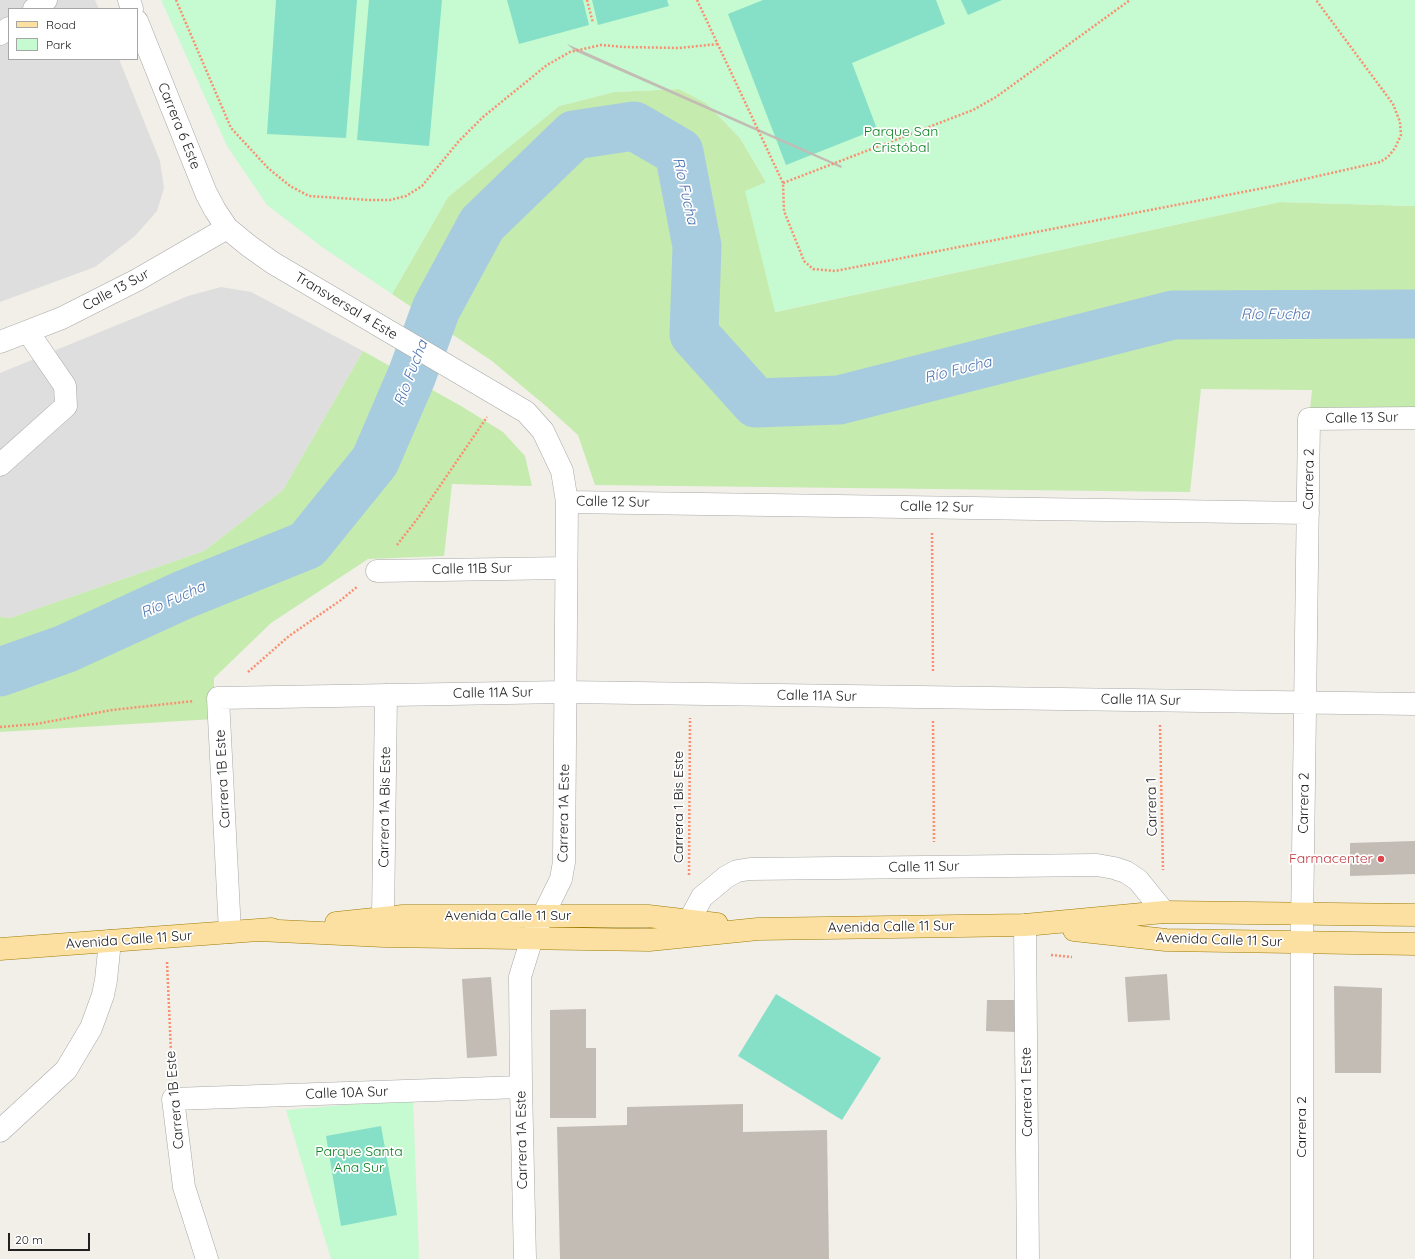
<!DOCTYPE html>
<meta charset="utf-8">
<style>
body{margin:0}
#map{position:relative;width:1415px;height:1259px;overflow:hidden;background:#f1efe8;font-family:Quicksand,sans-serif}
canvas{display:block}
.legend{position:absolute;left:8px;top:8px;width:130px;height:52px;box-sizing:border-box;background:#fff;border:1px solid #a6a6a6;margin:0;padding:5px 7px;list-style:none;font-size:12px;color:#212121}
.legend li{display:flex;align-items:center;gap:8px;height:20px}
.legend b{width:20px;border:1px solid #a6a6a6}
.scale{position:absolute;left:8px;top:1233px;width:82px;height:18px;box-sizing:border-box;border:2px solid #212121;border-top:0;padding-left:5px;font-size:12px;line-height:14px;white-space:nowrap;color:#212121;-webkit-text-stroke:3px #fff;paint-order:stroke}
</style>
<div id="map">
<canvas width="1415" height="1259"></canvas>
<ul class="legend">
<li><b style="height:5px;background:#fce0a2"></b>Road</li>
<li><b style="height:11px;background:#c6fad0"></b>Park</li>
</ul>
<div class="scale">20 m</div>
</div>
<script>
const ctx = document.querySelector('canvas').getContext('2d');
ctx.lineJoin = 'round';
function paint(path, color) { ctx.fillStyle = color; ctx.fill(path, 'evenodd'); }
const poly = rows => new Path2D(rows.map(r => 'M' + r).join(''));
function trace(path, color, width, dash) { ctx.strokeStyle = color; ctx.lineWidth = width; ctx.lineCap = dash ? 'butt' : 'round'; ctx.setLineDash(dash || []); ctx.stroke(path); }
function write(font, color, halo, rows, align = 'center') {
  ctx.font = font + ' Quicksand,sans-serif'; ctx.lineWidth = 3.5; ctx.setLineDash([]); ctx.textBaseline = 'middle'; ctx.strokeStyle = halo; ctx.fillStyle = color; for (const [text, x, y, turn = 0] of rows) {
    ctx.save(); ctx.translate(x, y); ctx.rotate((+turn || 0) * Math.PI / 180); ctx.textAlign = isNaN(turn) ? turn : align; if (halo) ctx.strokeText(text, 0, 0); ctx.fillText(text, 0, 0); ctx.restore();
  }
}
paint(poly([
 [0,0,95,0,99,9,9,9,9,59,119,59,160,161,164,188,157,211,135,236,95,267,0,302],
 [221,287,251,292,363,351,283,490,204,551,10,618,0,617,0,373,188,296]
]), '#dfdede');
paint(poly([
 [679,89,706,103,740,138,766,182,776,312,1280,202,1415,206,1415,418,1309,419,1312,390,1201,389,1190,492,595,485,578,435,547,407,492,361,392,294,448,197,559,106,614,92],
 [363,351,461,406,503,432,525,456,532,486,452,484,444,556,368,559,271,623,214,678,214,719,0,732,0,617,10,618,204,551,283,490]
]), '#c5ebae');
paint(poly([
 [161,0,1415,0,1415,206,1280,202,775,312,745,191,766,182,740,138,706,103,679,89,614,92,559,106,448,197,392,294,322,247,267,205,227,146],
 [413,1099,419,1259,331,1259,286,1110]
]), '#c6fad0');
paint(poly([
 [276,0,357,0,346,138,267,134],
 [369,0,442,0,429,146,357,140],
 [507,0,583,0,589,25,519,44],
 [592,0,667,0,669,6,598,25],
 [763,0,936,0,945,24,852,63,877,129,786,165,728,14],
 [961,0,1002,0,968,15],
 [776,994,881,1058,842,1120,738,1056],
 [381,1126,397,1215,341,1226,326,1136]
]), '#86e0c8');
trace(poly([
 [0,672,65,649,183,595,307,545,375,461,412,375,436,309,482,224,574,135,634,126,679,152,697,246,694,334,756,403,839,400,1173,315,1415,314]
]), '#a8ccdf', 49);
paint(poly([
 [567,44,842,166,841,168,575,51],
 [1415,841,1415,874,1350,876,1350,843],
 [1167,974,1170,1020,1128,1022,1125,977],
 [491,977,497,1056,467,1058,462,979],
 [1334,986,1382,988,1381,1073,1335,1073],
 [987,1000,1018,1000,1017,1032,986,1031],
 [586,1009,586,1048,596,1048,596,1118,550,1118,550,1010],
 [743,1104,743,1132,827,1130,829,1259,560,1259,557,1127,627,1125,627,1107]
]), '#c2bcb4');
const minor = poly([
 [129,0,132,9],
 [34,9,46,0],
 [137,21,206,193,215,210,227,228,249,246,273,263,526,412,543,431,562,471,567,502,564,862,561,879,532,938,520,977,521,1087,525,1259],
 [0,34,9,28],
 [0,342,62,318,137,280,227,228],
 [0,465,66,406,65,386,28,332],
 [567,502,1308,513],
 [377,571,566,568],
 [383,919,386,695],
 [689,921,702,897,726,877,737,871,750,869,1097,865,1114,868,1126,872,1138,880,1164,912],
 [1025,925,1028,1259],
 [230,932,218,698,565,692,1415,704],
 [0,1131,66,1070,91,1028,103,995,106,980,110,941],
 [207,1259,184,1187,173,1099,521,1087],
 [1302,1259,1302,927,1309,419,1415,418]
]);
const major = poly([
 [336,923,403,916,648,916,717,924],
 [258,930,384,936,649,940,758,929,1025,925,1164,912,1415,915],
 [1074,930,1166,940,1415,944],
 [0,949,272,929]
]);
trace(minor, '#a8a8a8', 23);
trace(major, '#9e7c00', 23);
trace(poly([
 [176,0,231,128,268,168,290,186,309,196,369,200,390,200,406,196,422,186,459,141,483,117,547,65,570,52,601,45,624,47,679,48,718,44],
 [587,0,593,23],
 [697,0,783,183,784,211,804,261,813,269,835,271,1274,186,1380,162,1388,157,1395,148,1401,135,1400,122,1393,104,1316,0],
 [783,183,973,110,996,97,1130,0],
 [932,533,933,672],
 [397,545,418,518,487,417],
 [248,672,289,636,341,600,358,586],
 [933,721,934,842],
 [1160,725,1163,870],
 [0,727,36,724,112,710,194,701],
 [689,875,690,718],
 [1051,955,1072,957],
 [167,962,172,1075]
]), '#fa8e70', 2.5, [2, 2]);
trace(minor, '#fff', 22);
trace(major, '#fce0a2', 22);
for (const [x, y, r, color] of [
 [1381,859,4,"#e0444e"]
]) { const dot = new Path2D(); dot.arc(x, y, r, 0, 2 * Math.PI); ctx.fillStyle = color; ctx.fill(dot); trace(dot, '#fff', 1.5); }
write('14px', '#212121', '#fff', [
 ["Carrera 6 Este",179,126,68],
 ["Calle 13 Sur",116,290,-28],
 ["Transversal 4 Este",346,306,31],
 ["Calle 13 Sur",1362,418,-1],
 ["Carrera 2",1309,479,-89],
 ["Calle 12 Sur",613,502,1],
 ["Calle 12 Sur",937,507,1],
 ["Calle 11B Sur",472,569,-1],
 ["Calle 11A Sur",493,693,-1],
 ["Calle 11A Sur",817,696,1],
 ["Calle 11A Sur",1141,700,1],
 ["Carrera 1B Este",223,779,-93],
 ["Carrera 2",1304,803,-89],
 ["Carrera 1A Bis Este",385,807,-89],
 ["Carrera 1 Bis Este",679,807,-90],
 ["Carrera 1",1152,807,-91],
 ["Carrera 1A Este",564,813,-89],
 ["Calle 11 Sur",924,867,-1],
 ["Avenida Calle 11 Sur",508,916],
 ["Avenida Calle 11 Sur",891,927,-1],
 ["Avenida Calle 11 Sur",129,940,-4],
 ["Avenida Calle 11 Sur",1219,940,2],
 ["Carrera 1 Este",1027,1092,-91],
 ["Calle 10A Sur",347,1093,-2],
 ["Carrera 1B Este",175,1100,-95],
 ["Carrera 2",1302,1127,-90],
 ["Carrera 1A Este",522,1140,-91]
]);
write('14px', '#0c8223', '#fff', [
 ["Parque San",901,132],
 ["Cristóbal",901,148],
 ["Parque Santa",359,1152],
 ["Ana Sur",359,1168]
]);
write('14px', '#be3a42', '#fff', [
 ["Farmacenter",1373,859]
], 'right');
write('italic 15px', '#4c73b2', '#fff', [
 ["Río Fucha",685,191,77],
 ["Río Fucha",1275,314],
 ["Río Fucha",958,370,-14],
 ["Río Fucha",411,373,-69],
 ["Río Fucha",173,600,-24]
]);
</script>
